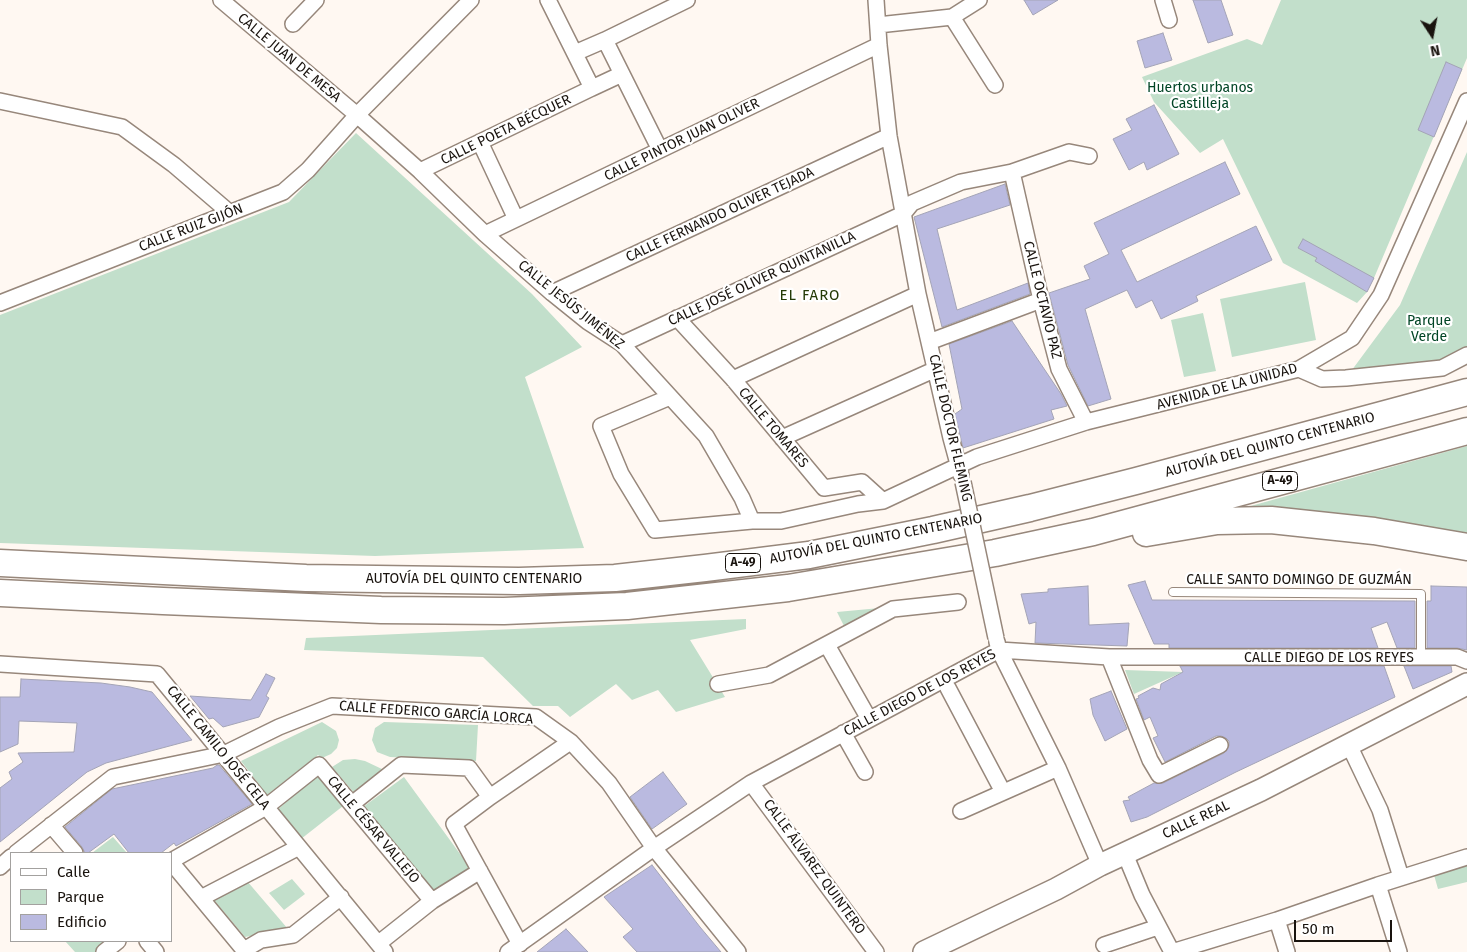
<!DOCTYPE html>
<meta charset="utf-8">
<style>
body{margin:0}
#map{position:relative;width:1467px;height:952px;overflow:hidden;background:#fff8f2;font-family:"Fira Sans",sans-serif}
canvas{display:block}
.legend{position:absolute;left:10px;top:852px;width:162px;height:90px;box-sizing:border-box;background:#fff;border:1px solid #a3a19f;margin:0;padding:6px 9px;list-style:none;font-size:15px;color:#19130e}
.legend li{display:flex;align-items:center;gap:10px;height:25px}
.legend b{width:25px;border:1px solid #a3a19f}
.north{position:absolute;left:1407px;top:10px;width:50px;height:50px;-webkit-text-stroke:4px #fff;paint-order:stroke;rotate:169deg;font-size:14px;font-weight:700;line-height:20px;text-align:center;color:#19130e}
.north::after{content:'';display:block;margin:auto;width:18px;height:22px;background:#19130e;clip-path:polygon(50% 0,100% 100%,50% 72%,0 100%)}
.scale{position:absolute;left:1294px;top:920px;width:98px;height:22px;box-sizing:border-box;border:2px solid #19130e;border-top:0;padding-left:6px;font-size:15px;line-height:18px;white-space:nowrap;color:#19130e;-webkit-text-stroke:4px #fff;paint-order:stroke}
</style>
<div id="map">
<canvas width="1467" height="952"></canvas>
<ul class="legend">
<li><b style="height:6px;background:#fff"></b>Calle</li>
<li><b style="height:14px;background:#c2dfcb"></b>Parque</li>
<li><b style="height:14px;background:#babae0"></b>Edificio</li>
</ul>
<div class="north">N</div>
<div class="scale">50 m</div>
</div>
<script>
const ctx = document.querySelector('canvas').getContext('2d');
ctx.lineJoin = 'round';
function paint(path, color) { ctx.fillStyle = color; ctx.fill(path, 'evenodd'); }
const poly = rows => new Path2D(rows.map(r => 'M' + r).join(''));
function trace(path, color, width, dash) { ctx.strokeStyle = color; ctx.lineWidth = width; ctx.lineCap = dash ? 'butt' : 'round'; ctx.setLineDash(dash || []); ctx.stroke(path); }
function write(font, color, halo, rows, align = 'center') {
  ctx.font = font + ' "Fira Sans",sans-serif'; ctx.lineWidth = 4.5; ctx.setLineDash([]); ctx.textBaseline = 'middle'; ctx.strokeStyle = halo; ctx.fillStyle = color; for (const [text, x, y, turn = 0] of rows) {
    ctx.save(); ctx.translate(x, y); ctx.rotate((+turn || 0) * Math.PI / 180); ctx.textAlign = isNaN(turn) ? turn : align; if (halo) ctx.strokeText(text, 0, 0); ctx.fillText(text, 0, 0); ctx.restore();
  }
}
paint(poly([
 [1281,0,1467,0,1467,58,1374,278,1367,292,1357,303,1283,263,1223,139,1200,153,1154,102,1142,77,1247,39,1262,45],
 [356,133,532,294,582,347,525,377,584,548,375,556,0,543,0,315,289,202],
 [1467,152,1467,354,1442,368,1346,378,1400,305],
 [1305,282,1316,340,1232,357,1220,299],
 [1203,313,1216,371,1184,377,1171,320],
 [1467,446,1467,538,1211,517],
 [880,608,845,628,837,612],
 [746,619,746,629,690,640,725,697,676,712,658,690,632,700,616,684,570,717,558,706,533,706,483,657,304,650,306,638],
 [1125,670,1183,672,1134,694],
 [322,722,336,731,339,740,337,748,331,754,322,758,318,755,267,795,241,761],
 [384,722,478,725,476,761,390,757,377,752,372,740,375,728],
 [355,759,365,761,384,770,356,795,332,767,343,760],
 [318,775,343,806,301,839,277,810],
 [404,777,471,869,433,892,363,807],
 [113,837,127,853,92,853],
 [1467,866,1467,882,1438,889,1434,875],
 [292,879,305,894,284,910,269,893],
 [247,881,288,929,245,937,214,900],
 [65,941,117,941,103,952,75,952]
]), '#c2dfcb');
const building = poly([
 [1024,0,1058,0,1033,15,1024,0],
 [1193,0,1221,0,1233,35,1208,43,1193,0],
 [1163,33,1172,60,1145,68,1137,41,1163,33],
 [1446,62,1462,69,1434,137,1418,130,1446,62],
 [1154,105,1179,154,1147,170,1144,162,1129,170,1113,139,1132,130,1126,119,1154,105],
 [1225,162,1240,194,1121,250,1137,282,1256,226,1272,260,1196,296,1198,301,1161,319,1152,300,1136,308,1127,290,1085,309,1111,399,1088,406,1068,365,1049,293,1090,279,1084,266,1109,254,1094,223,1225,162],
 [1005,184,1010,205,937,229,957,310,1028,283,1030,294,942,327,914,217,1005,184],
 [1303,239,1374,278,1367,292,1315,261,1317,258,1298,248,1303,239],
 [1012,321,1061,394,1067,406,1051,410,1054,419,963,448,955,414,962,409,949,344,1012,321],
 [1145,581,1152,600,1415,601,1415,648,1397,648,1387,622,1371,628,1378,648,1169,648,1169,644,1154,644,1128,585,1145,581],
 [1088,586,1089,625,1129,623,1127,646,1035,643,1036,622,1029,624,1021,594,1048,592,1048,589,1088,586],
 [1431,586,1467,587,1467,650,1457,648,1427,648,1427,601,1431,601,1431,586],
 [1180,666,1384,666,1395,697,1236,772,1147,817,1131,822,1123,801,1130,800,1128,797,1154,783,1163,783,1224,753,1229,746,1229,741,1226,738,1221,736,1216,736,1165,762,1153,738,1158,736,1150,717,1144,720,1136,699,1139,698,1138,696,1153,688,1160,690,1161,684,1183,672,1180,666],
 [1404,666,1451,666,1452,672,1413,689,1404,666],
 [266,674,275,678,266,696,269,698,259,717,223,727,213,718,209,719,190,696,251,700,266,674],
 [21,679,101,683,130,687,152,692,192,740,106,763,87,772,0,842,0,788,12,779,9,772,23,762,18,753,74,752,77,723,19,721,18,744,0,752,0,697,20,697,21,679],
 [1111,691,1127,729,1105,741,1093,715,1090,699,1111,691],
 [217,765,219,765,252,804,176,846,174,843,161,853,129,853,114,834,88,853,85,853,82,847,65,827,112,789,213,768,217,765],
 [663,772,687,804,652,829,630,797,663,772],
 [652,865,700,927,721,952,637,952,623,937,633,929,604,897,652,865],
 [566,929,588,952,537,952,566,929]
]);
paint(building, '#babae0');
trace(building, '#a4a4b6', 1);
const lane = poly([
 [1173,592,1421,594,1421,658]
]);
const street = poly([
 [221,0,357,115,420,171,485,234,552,293,588,322,622,344,706,436,742,498,752,521],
 [548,0,592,88,622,74],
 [876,0,879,45,889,136,918,294,951,438,961,475],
 [1163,0,1169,20],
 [952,17,995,85],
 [293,24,316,0],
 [878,25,952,17,979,0],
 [605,40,687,0],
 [575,53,605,40,660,150],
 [0,101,122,127,174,165,230,213],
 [480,142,516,219],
 [420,171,592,88],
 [1012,172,1041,300,1059,369,1086,422],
 [485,234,879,45],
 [552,293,889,136],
 [0,303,283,192,308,170,357,115,471,0],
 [677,318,733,379,824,488,862,482,883,501],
 [929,342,1041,300],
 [622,344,903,214,912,203,961,182,1012,172,1069,152,1089,156],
 [1299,369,1322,379,1346,378,1442,368,1467,355],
 [733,379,918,294],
 [670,397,601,426,621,474,655,530,752,521,781,521,858,504,883,501,977,457,1086,422,1299,369,1352,338,1381,295,1467,101],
 [782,438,936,369],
 [997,642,999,650,1058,768,1100,865],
 [827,645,869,719],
 [1109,657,1150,760,1159,775,1220,745],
 [0,664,157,674,385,952],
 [718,684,769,675,893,609,958,602],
 [948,688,1003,792],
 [843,733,865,772],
 [1349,745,1380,810,1401,877],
 [751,783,876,952],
 [352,804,401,765,469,768,490,797],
 [961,811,1058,768],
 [51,825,75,853],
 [16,853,113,777,224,754,279,727,332,706,536,717,571,742,609,783,654,848,738,952],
 [1125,854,1142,895,1172,952],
 [171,861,266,807,319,765,432,901],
 [171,862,244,950,261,940,293,935,341,897],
 [0,867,11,857],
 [1378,885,1399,952],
 [201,898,299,847],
 [1277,920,1287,952],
 [147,941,156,952],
 [379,943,432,901,480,871],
 [520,944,454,824,490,797,570,742],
 [1104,945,1158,927],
 [104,952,118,941],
 [508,952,654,848,751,783,999,650,1109,657,1457,657,1467,661],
 [1172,952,1277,920,1378,885,1467,857]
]);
const secondary = poly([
 [924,952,1056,889,1100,865,1261,790,1467,684]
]);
const highway = poly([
 [1146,533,1217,521,1271,520,1374,531,1467,547],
 [0,563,306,578,519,581,615,578,705,568,809,555,933,530,1030,508,1136,481,1467,392],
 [0,593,163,601,381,610,504,611,627,606,788,588,995,553,1093,532,1467,431]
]);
trace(lane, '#97877b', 10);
trace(street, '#97877b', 18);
trace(secondary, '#97877b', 24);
trace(highway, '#97877b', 29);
trace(lane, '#fff', 8);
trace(street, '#fff', 15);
trace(secondary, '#fff', 21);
trace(highway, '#fff', 26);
const streetBridge = poly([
 [963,482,996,638]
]);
trace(streetBridge, '#97877b', 18, []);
trace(streetBridge, '#fff', 15);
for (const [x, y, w] of [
 [1280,481,35],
 [743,563,35]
]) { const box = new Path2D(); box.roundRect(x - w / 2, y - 9.5, w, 19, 4); ctx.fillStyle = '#fff'; ctx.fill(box); trace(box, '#19130e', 1); }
write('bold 12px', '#19130e', null, [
 ["A-49",1280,481],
 ["A-49",743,563]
]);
write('14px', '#19130e', '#fff', [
 ["CALLE JUAN DE MESA",289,58,40],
 ["CALLE POETA BÉCQUER",506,130,-26],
 ["CALLE PINTOR JUAN OLIVER",682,140,-26],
 ["CALLE FERNANDO OLIVER TEJADA",720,215,-25],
 ["CALLE RUIZ GIJÓN",191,228,-21],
 ["CALLE JOSÉ OLIVER QUINTANILLA",762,279,-25],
 ["CALLE OCTAVIO PAZ",1042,300,76],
 ["CALLE JESÚS JIMÉNEZ",571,305,39],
 ["AVENIDA DE LA UNIDAD",1227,387,-15],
 ["CALLE TOMARES",773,428,50],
 ["CALLE DOCTOR FLEMING",950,428,77],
 ["AUTOVÍA DEL QUINTO CENTENARIO",1270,445,-15],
 ["AUTOVÍA DEL QUINTO CENTENARIO",876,539,-11],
 ["AUTOVÍA DEL QUINTO CENTENARIO",474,579],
 ["CALLE SANTO DOMINGO DE GUZMÁN",1299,580],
 ["CALLE DIEGO DE LOS REYES",1329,658],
 ["CALLE DIEGO DE LOS REYES",920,693,-28],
 ["CALLE FEDERICO GARCÍA LORCA",436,713,4],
 ["CALLE CAMILO JOSÉ CELA",218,748,51],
 ["CALLE REAL",1196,820,-25],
 ["CALLE CÉSAR VALLEJO",373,830,50],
 ["CALLE ÁLVAREZ QUINTERO",814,867,54]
]);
write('14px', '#004425', '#fff', [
 ["Huertos urbanos",1200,88],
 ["Castilleja",1200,104],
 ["Parque",1429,321],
 ["Verde",1429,337]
]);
ctx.letterSpacing = '1px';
write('15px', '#253b07', '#fff', [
 ["EL FARO",810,296]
]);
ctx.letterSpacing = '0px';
</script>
